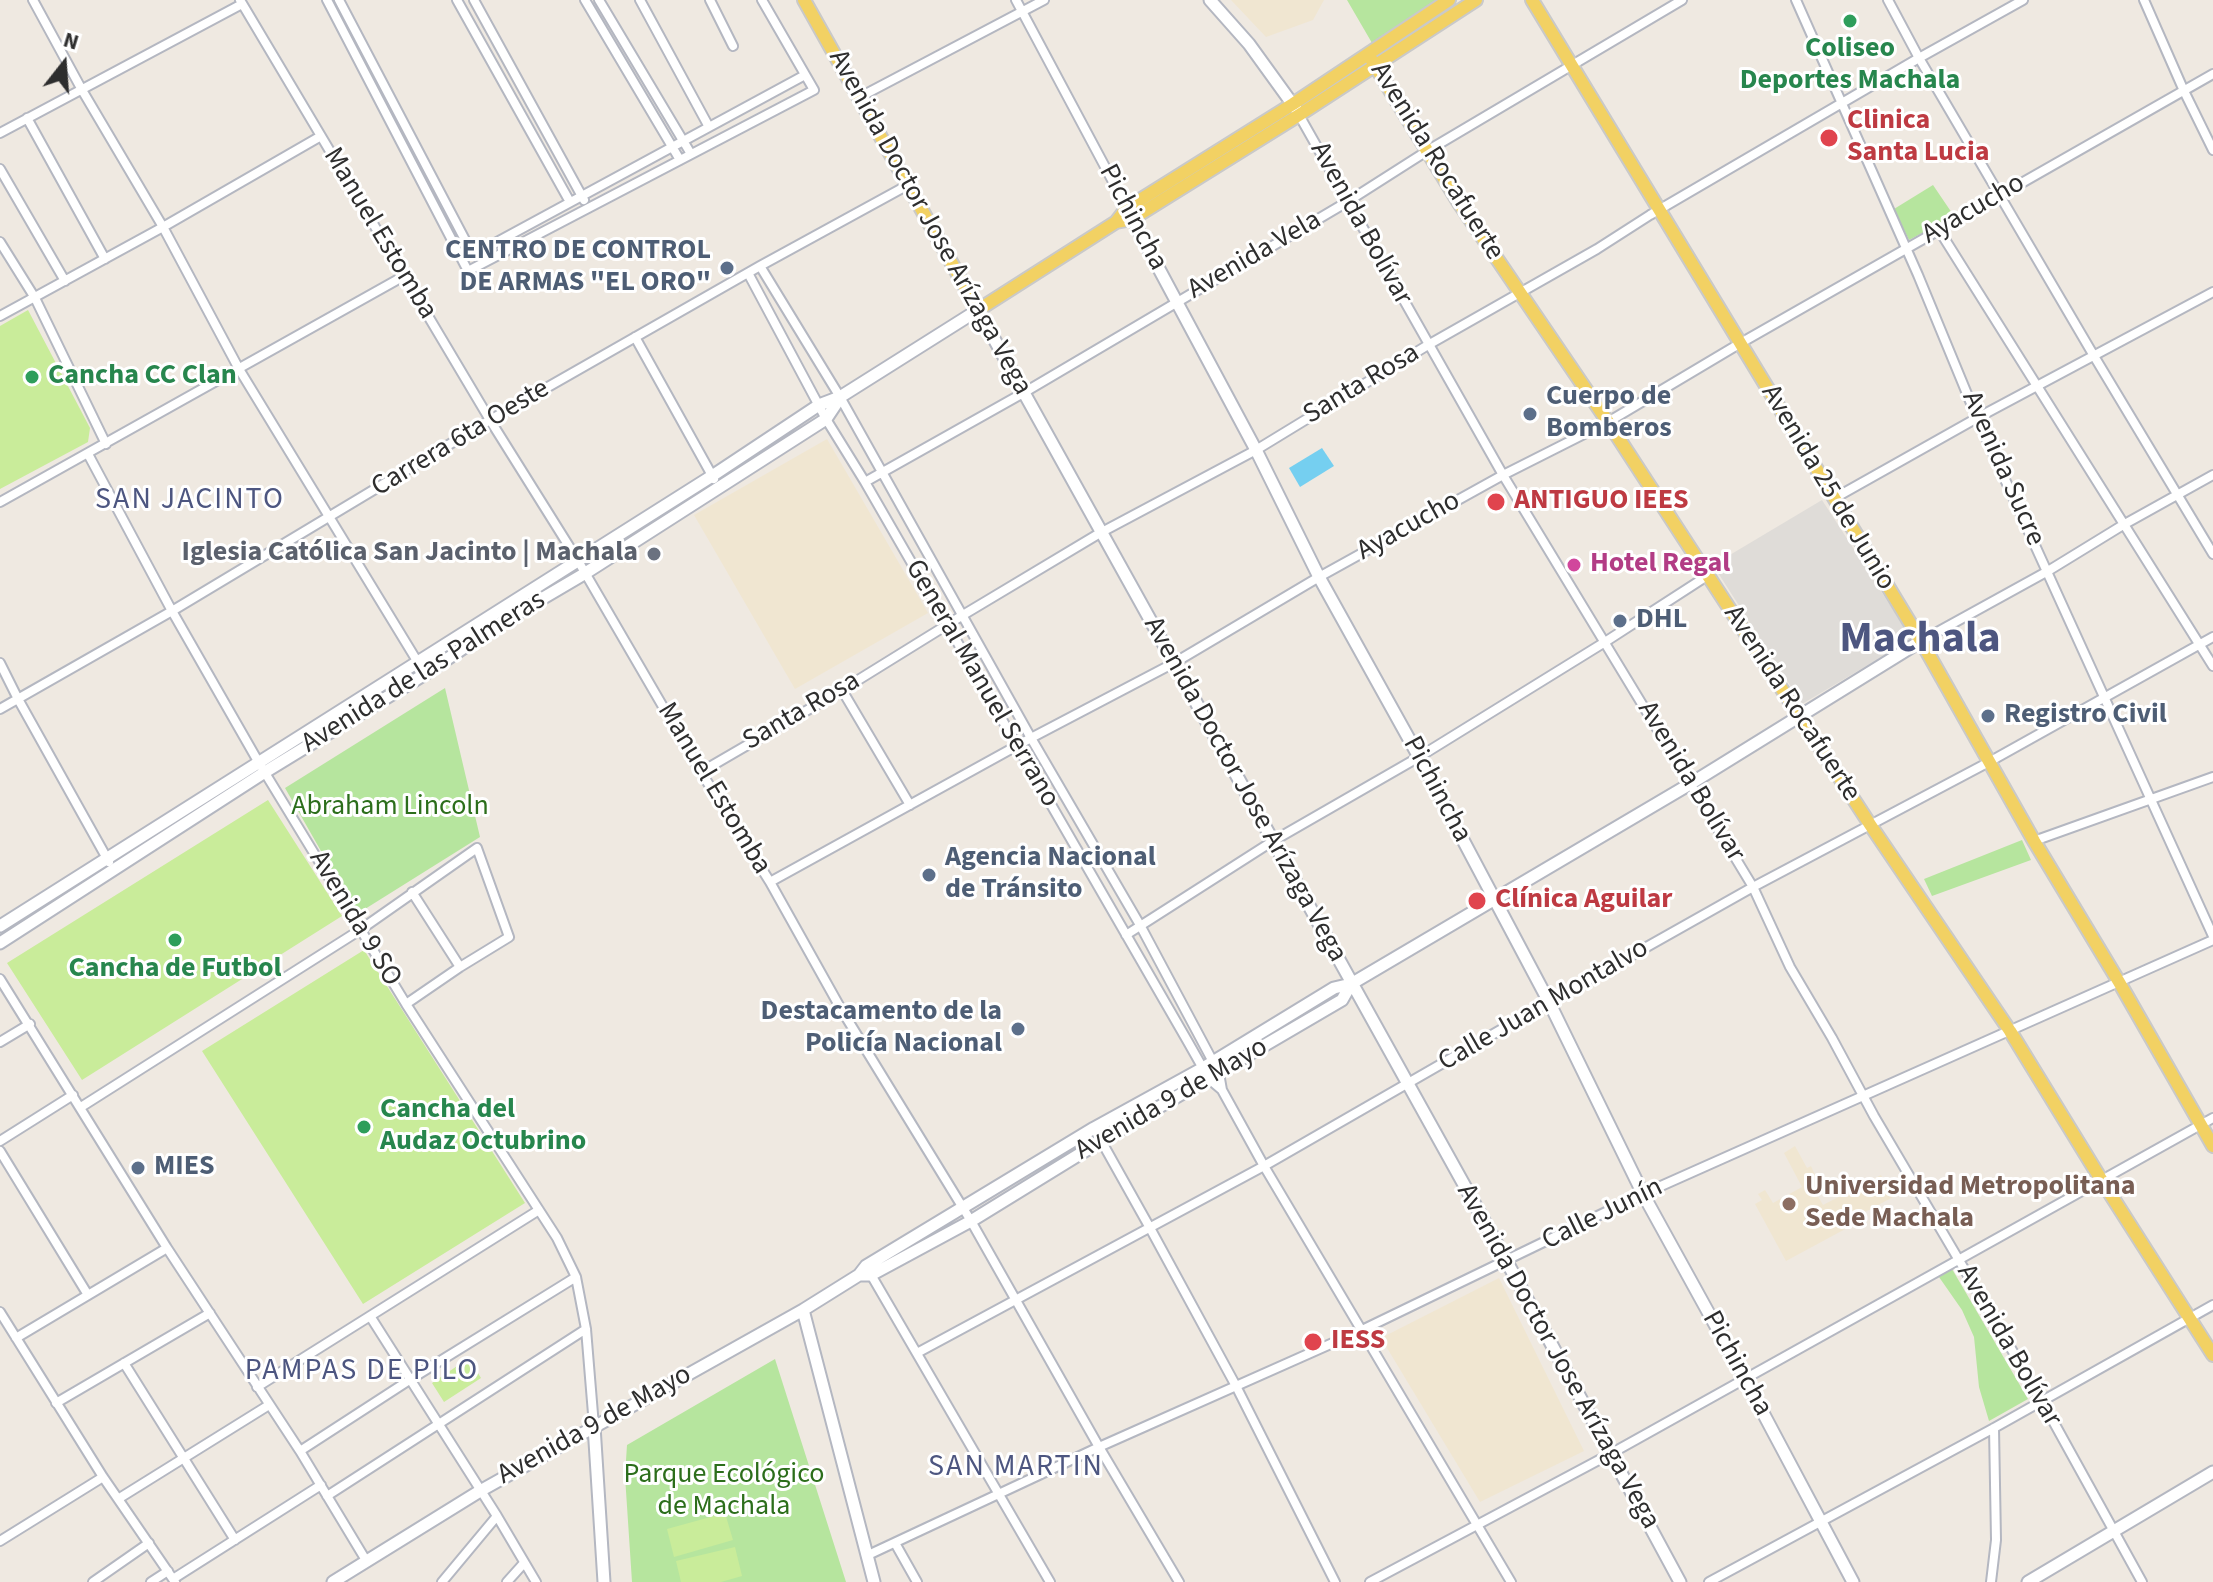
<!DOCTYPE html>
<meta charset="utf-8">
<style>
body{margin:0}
#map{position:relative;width:2213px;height:1582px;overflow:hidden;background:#efe9e1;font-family:"Source Sans 3",sans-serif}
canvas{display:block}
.north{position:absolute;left:24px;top:24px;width:80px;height:80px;-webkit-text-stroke:6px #fff;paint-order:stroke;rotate:17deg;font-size:22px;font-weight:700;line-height:32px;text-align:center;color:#2e2e2e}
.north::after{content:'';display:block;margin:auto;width:28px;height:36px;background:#2e2e2e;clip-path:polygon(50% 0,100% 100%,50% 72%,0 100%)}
</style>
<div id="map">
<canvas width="2213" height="1582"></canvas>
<div class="north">N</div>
</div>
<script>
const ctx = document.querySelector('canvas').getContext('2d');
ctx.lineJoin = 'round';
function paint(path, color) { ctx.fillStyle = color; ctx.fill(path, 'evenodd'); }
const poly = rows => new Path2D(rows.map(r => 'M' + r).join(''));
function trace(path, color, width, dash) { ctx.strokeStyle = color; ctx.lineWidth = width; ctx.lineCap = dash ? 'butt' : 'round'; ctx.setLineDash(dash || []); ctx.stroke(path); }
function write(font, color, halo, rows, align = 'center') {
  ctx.font = font + ' "Source Sans 3",sans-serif'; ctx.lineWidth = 6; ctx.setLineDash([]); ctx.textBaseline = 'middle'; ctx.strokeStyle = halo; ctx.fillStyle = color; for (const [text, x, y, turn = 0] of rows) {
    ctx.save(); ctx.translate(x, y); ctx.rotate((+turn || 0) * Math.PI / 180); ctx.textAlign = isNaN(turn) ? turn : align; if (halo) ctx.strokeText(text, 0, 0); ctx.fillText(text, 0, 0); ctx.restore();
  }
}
paint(poly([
 [1231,0,1324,0,1313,20,1266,37],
 [827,439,928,613,795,689,694,515],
 [1795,1146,1807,1168,1811,1166,1816,1177,1809,1181,1823,1205,1881,1175,1893,1197,1847,1222,1849,1227,1786,1261,1755,1204,1762,1200,1758,1194,1765,1190,1773,1203,1802,1187,1784,1153],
 [1499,1278,1584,1451,1480,1502,1381,1338]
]), '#f0e6d1');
paint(poly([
 [1347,0,1438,0,1372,43],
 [1933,185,1954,216,1909,240,1894,209],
 [445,688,480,837,357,914,285,788],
 [2022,840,2031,860,1932,896,1924,879],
 [1952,1269,2028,1399,1989,1421,1979,1387,1974,1337,1962,1310,1939,1277],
 [775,1359,846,1582,632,1582,625,1476,627,1445]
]), '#b6e59e');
paint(poly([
 [28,310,90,428,88,442,0,489,0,326],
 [268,800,342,916,82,1080,7,963],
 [364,950,525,1203,363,1304,202,1051],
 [469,1358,481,1378,444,1402,432,1383],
 [725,1513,733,1540,674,1557,667,1529],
 [735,1547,742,1576,721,1582,681,1582,676,1561]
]), '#c9ec9a');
paint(poly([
 [1822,500,1912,639,1802,704,1713,565]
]), '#dfdcd8');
paint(poly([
 [1322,448,1334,466,1300,487,1289,468]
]), '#75cff0');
const street = poly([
 [33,0,82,90,163,227,239,369,425,674],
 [240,0,490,420,577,559,701,772,770,882,841,1009,971,1221,1099,1447,1179,1582],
 [327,0,468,271,814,90,762,0],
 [339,0,473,255,805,75],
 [457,0,570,202],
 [474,0,584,200],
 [585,0,680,160],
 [599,0,691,154],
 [640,0,709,127],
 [710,0,733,46],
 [1016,0,1127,208],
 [1796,0,1918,275,1977,418,2213,936],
 [1888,0,1919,58,2094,356,2213,554],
 [2144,0,2184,91,2213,150],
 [858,98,1044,0],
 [1299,115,1503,475,1753,887,1790,967,1832,1038,1874,1116,2042,1401,2142,1582],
 [27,118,105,259],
 [0,133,242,4],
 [0,169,65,281],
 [1939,230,2213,666],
 [0,242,35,298,106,444],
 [760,266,840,397,1031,738,1140,925,1219,1073,1222,1090,1264,1166,1511,1582],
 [748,273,826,419,865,482,1188,1042,1209,1079,1222,1090],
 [0,316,163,227,321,136],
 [635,337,714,479],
 [88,454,172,611,259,763,406,1004,557,1238,576,1277,586,1329,594,1426],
 [865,482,1025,392,1347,202,1427,151,1682,0],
 [1833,499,1977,418,2213,292],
 [0,502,404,276],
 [1921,641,2048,571,2123,525,2213,475],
 [0,663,18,699,109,862],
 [842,690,910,805],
 [0,709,172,611,490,420,760,266,908,185],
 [701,772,842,690,963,615,1100,533,1256,450,1428,345,1597,249,1650,215,1919,58,2023,0],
 [2034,841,2213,777],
 [770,882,1031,738,1174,663,1319,577,1503,475,1608,422,1739,344,2213,74],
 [412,892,460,967],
 [1126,935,1273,841,1419,757,1605,642,1707,576],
 [0,979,167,1248,300,1451,367,1562],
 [0,1042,30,1024],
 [81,1107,360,930,477,848,509,937,460,967,406,1004],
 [1094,1128,1150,1228,1236,1386,1335,1582],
 [0,1141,73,1095],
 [0,1151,88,1295],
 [870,1273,1050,1582],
 [0,1312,103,1477,175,1582],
 [370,1316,497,1516,536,1582],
 [16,1338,167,1248],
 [917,1353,1264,1166,1549,1002,1753,887,1989,762,2213,637],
 [124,1363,235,1540],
 [257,1387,539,1210],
 [56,1403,210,1313],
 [300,1451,411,1379,576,1277],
 [327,1496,586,1329],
 [118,1499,269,1405],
 [0,1541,103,1477],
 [895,1543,917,1582],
 [866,1556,1099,1447,1362,1330,1643,1194,2213,940],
 [173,1579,321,1485],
 [93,1582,149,1543],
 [151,1582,168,1571],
 [442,1582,497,1516],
 [507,1582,524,1563],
 [1370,1582,1612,1453,2213,1118],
 [1709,1582,1994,1428,2213,1305],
 [1991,1582,1996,1540,1994,1428]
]);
const secondary = poly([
 [1210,0,1249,44,1296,109],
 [1128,211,1256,450,1319,577,1419,757,1549,1002,1643,1194,1745,1379,1853,1582],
 [0,926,712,476,819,405,840,397,978,310,1507,1262,1680,1582],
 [0,943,265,772,425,674,499,624,584,574,826,419,840,398],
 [859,1275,871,1275,971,1221,1101,1141,1342,1000,1351,984],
 [803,1310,874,1582],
 [594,1426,604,1582],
 [333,1582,480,1491,803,1310,859,1275,866,1266,1094,1128,1203,1068,1334,988,1351,984,1690,784,1921,641],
 [2028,1582,2213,1472]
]);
const primary = poly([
 [804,0,978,310,1116,222,1127,208,1293,104,1449,0],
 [1532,0,1921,641,2034,841,2119,982,2213,1146],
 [1368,54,1459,203,1608,422,1871,826,2010,1031,2102,1181,2213,1355],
 [1116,222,1132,219,1299,115,1476,0]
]);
trace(street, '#b4b7c1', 12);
trace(secondary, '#b4b7c1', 15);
trace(primary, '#c9c9c9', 16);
trace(street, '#fff', 8);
trace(secondary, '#fff', 11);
trace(primary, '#f2d163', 12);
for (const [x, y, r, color] of [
 [1850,21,8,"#2e9e5b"],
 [1829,138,10,"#e0444e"],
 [727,268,8,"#5c6f8a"],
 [32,377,8,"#2e9e5b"],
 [1530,414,8,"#5c6f8a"],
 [1496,502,10,"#e0444e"],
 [654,554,8,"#6b7280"],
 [1574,565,8,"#d1479c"],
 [1620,621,8,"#5c6f8a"],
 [1988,716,8,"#5c6f8a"],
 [929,875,8,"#5c6f8a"],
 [1477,901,10,"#e0444e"],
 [175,940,8,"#2e9e5b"],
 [1018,1029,8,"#5c6f8a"],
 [364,1127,8,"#2e9e5b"],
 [138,1168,8,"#5c6f8a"],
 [1789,1204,8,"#8d6e63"],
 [1313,1342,10,"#e0444e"]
]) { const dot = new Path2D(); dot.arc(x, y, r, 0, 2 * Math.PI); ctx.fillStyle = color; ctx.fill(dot); trace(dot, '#fff', 3); }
write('bold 28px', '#27864d', '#fff', [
 ["Coliseo",1850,50],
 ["Deportes Machala",1850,82],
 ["Cancha CC Clan",48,377,"left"],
 ["Cancha de Futbol",175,970],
 ["Cancha del",380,1111,"left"],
 ["Audaz Octubrino",380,1143,"left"]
]);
write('bold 28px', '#be3a42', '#fff', [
 ["Clinica",1847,122],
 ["Santa Lucia",1847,154],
 ["ANTIGUO IEES",1514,502],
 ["Clínica Aguilar",1495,901],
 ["IESS",1331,1342]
], 'left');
write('28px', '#2e2e2e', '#fff', [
 ["Avenida Rocafuerte",1436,162,58],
 ["Ayacucho",1974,210,-30],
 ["Pichincha",1132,218,62],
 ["Avenida Doctor Jose Arízaga Vega",929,223,61],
 ["Avenida Bolívar",1360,224,61],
 ["Manuel Estomba",379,234,59],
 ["Avenida Vela",1255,256,-30],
 ["Santa Rosa",1362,385,-31],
 ["Carrera 6ta Oeste",461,439,-31],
 ["Avenida Sucre",2002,469,66],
 ["Avenida 25 de Junio",1827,488,59],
 ["Ayacucho",1409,527,-29],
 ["Avenida de las Palmeras",424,673,-32],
 ["General Manuel Serrano",981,684,60],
 ["Avenida Rocafuerte",1791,704,57],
 ["Santa Rosa",802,712,-30],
 ["Avenida Bolívar",1690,782,59],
 ["Manuel Estomba",713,789,59],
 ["Avenida Doctor Jose Arízaga Vega",1244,790,61],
 ["Pichincha",1436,790,62],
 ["Avenida 9 SO",354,919,59],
 ["Calle Juan Montalvo",1544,1006,-30],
 ["Avenida 9 de Mayo",1172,1100,-30],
 ["Calle Junín",1603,1215,-26],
 ["Avenida Bolívar",2008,1346,60],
 ["Avenida Doctor Jose Arízaga Vega",1557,1357,61],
 ["Pichincha",1736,1364,61],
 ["Avenida 9 de Mayo",595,1426,-29]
]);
write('bold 28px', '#4e5e75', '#fff', [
 ["CENTRO DE CONTROL",711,252,"right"],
 ["DE ARMAS \"EL ORO\"",711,284,"right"],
 ["Cuerpo de",1546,398],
 ["Bomberos",1546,430],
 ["DHL",1636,621],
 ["Registro Civil",2004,716],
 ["Agencia Nacional",945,859],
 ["de Tránsito",945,891],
 ["Destacamento de la",1002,1013,"right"],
 ["Policía Nacional",1002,1045,"right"],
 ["MIES",154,1168]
], 'left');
write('bold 28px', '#5b616d', '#fff', [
 ["Iglesia Católica San Jacinto | Machala",638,554]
], 'right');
write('bold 28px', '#b23c85', '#fff', [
 ["Hotel Regal",1590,565]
], 'left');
write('28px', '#2c6e1b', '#fff', [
 ["Abraham Lincoln",390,808],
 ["Parque Ecológico",724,1476],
 ["de Machala",724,1508]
]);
write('bold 28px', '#785e54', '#fff', [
 ["Universidad Metropolitana",1805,1188],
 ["Sede Machala",1805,1220]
], 'left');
ctx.letterSpacing = '2px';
write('30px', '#4d5680', '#fff', [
 ["SAN JACINTO",190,501],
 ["PAMPAS DE PILO",362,1372],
 ["SAN MARTIN",1016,1468]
]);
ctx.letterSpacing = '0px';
write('bold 44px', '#4d5680', '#fff', [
 ["Machala",1920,641]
]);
</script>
